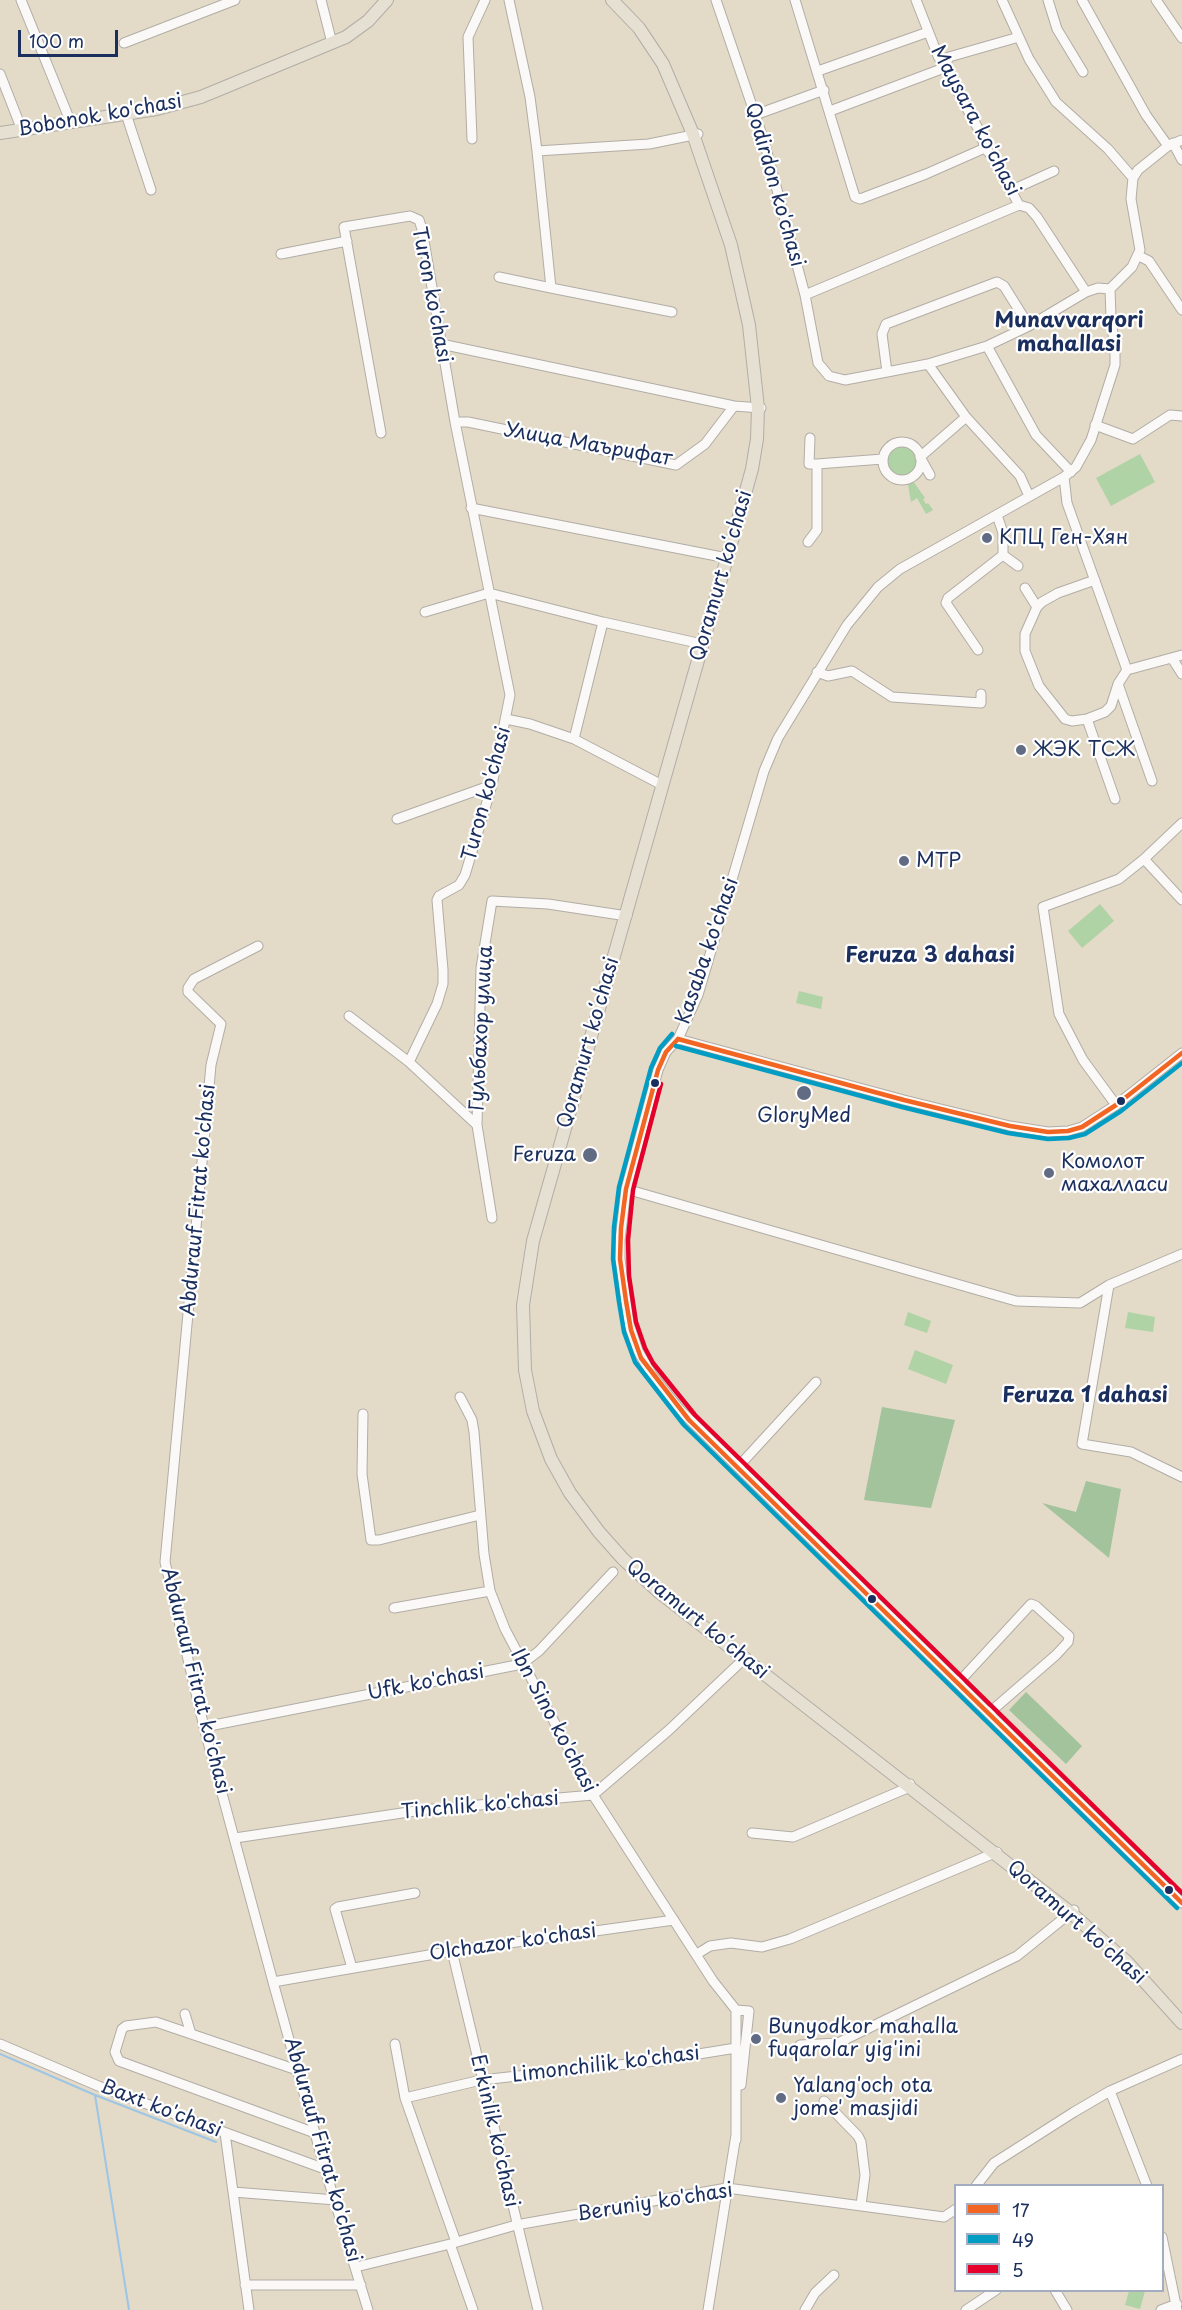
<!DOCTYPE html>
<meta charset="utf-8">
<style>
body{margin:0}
#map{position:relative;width:1182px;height:2310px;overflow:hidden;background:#e3dac8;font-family:"Playpen Sans",sans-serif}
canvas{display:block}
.legend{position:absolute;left:954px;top:2184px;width:210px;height:108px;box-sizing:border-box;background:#fff;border:2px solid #a4acbf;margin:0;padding:8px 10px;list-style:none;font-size:18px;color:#1b2f5e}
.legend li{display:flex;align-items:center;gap:12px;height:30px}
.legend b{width:30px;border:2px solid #a4acbf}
.scale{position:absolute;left:18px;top:30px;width:100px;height:27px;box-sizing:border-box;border:3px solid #1b2f5e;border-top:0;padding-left:8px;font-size:18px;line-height:21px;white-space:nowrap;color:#1b2f5e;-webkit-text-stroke:4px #fff;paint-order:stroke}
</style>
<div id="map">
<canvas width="1182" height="2310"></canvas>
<ul class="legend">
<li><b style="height:8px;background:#f26522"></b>17</li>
<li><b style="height:8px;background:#039dc3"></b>49</li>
<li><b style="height:8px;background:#e4002b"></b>5</li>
</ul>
<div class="scale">100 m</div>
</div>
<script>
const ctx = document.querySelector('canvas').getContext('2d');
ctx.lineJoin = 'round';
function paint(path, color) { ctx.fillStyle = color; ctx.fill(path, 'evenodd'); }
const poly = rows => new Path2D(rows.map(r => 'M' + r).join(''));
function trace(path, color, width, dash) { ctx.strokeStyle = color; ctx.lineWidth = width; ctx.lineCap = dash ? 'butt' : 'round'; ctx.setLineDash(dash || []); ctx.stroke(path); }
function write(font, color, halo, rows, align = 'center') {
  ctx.font = font + ' "Playpen Sans",sans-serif'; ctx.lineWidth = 4.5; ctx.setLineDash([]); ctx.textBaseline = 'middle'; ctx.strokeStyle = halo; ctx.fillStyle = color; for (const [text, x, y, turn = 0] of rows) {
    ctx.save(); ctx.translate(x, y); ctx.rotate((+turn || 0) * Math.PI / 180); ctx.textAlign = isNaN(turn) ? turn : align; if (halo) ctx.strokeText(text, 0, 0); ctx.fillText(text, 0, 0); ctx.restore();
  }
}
paint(poly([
 '886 461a15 15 0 1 1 30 0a15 15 0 1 1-30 0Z',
 [1140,454,1155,482,1111,506,1096,478],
 [913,481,925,498,923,499,926,504,928,503,933,510,926,514,917,498,911,502,908,485],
 [1100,904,1114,921,1082,948,1068,931],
 [799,991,823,997,821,1009,796,1003],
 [908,1312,931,1321,927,1333,904,1325],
 [1128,1312,1155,1317,1153,1332,1125,1328],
 [915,1350,953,1365,946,1384,908,1369],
 [1129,2291,1145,2291,1140,2309,1125,2305]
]), '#b0d3a6');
paint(poly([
 [882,1407,955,1420,931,1508,864,1500],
 [1086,1481,1121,1489,1109,1558,1042,1503,1076,1512],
 [1026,1692,1082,1746,1066,1764,1009,1710]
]), '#a2c39b');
trace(poly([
 [0,2054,95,2095,216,2142],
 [95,2095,129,2310]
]), '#9dc6e6', 2);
const minor = poly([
 [21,0,71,123],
 [321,0,332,43],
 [509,0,530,97,537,151],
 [716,0,764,141,805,295,818,363,829,376,845,380,887,372,928,364,987,346,1029,326,1086,292,1098,288,1110,289],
 [795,0,855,197,860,199,926,174,985,148],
 [916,0,938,56,980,132,985,148,995,160,1019,205,1029,208,1037,217,1086,292],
 [1002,0,1029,59,1056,102,1108,149,1133,178],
 [1048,0,1057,29,1083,72],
 [1082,0,1146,115,1168,146],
 [1156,0,1182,38],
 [124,43,235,0],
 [818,71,928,32],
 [0,74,22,130],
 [830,111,944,68,949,57,1019,37],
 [126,114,151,190],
 [755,115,824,90],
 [472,139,468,37,485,0],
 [1173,143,1182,160],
 [1012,190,1054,171],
 [281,254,347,241],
 [1139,256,1149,261,1182,310],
 [499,277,551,288],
 [1110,289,1111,317,1115,351,1115,365,1091,440,1076,467,1064,477,900,569,878,587,847,625,778,738,764,771,698,995,678,1039,666,1052,658,1070,626,1189,620,1240,620,1259,629,1324,638,1351,652,1375,680,1410,1182,1903],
 [1110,289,1132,267,1140,250,1131,199,1133,178,1138,170,1168,146,1182,140],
 [805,295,1019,205],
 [672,312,551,288,537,151,649,144,698,134],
 [441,344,734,406,761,408],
 [987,346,1036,435,1071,472],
 [928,364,966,417,1020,476,1029,496],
 [887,372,882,334,886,324,997,282,1004,286,1029,326],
 [455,422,468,422,676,465,705,444,734,406],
 [1095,425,1133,439,1170,415,1182,416],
 [381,433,344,227,410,216,419,220,422,229,455,422,510,695,492,785,465,875,459,885,439,896,437,900,443,970,443,984,437,1004,409,1062],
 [810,438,809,464,817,464],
 '883 461a19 19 0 1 1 38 0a19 19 0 1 1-38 0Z',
 [930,475,920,457,966,417],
 [1064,477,1067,503,1127,670],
 [471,508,727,558],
 [808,542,817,530,817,464,883,459],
 [1003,555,1018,566],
 [1095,580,1058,593,1042,602,1037,607,1025,634,1025,651,1039,686,1065,719,1072,721,1087,719,1105,712,1111,706,1118,684,1127,670,1182,655],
 [1025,588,1037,607],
 [425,612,489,593,603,622,702,644],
 [978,650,946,603,948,598,1003,555,1003,533,997,515],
 [1172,658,1182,674],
 [817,672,828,676,852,671,892,697,981,703,981,694],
 [1118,684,1152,781],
 [506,719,530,724,574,739,662,785],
 [1087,719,1115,799],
 [574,739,603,622],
 [397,819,492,785],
 [1144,859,1182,900],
 [258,946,194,979,188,988,188,992,221,1024,211,1065,165,1562,204,1727,273,1982,325,2169,368,2310],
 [349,1016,409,1062,477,1125],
 [678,1039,904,1100,1010,1126,1048,1132,1068,1131,1082,1127,1116,1105,1182,1053],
 [1116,1105,1083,1060,1059,1014,1043,907,1119,879,1144,859,1182,823],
 [626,1189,1016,1301,1080,1303,1109,1285,1182,1254],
 [492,1218,477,1125,481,968,492,901,548,904,627,916],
 [1109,1285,1082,1444,1131,1452,1182,1477],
 [460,1397,472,1420,474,1432,484,1554,490,1591,505,1629,593,1795,713,1981,736,2010,736,2140],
 [363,1414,362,1474,371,1540,379,1540,480,1515],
 [738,1467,816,1382],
 [394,1608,490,1591],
 [958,1683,1031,1604,1036,1606,1069,1636,1068,1642,1056,1655,989,1713],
 [204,1727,522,1664,539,1651,613,1572],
 [752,1833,793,1837,905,1789,910,1784],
 [235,1838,422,1810,593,1795,669,1730,746,1657],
 [452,1951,538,2310],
 [697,1954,710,1946,731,1943,762,1947,790,1939,997,1852],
 [352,1968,335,1909,338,1907,415,1893],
 [273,1982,452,1951,674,1920],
 [736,2010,749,2011,741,2085],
 [185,2014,191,2034],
 [0,2044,103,2088,325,2169],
 [395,2044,405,2098,456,2242],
 [800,2045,838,2043,1017,1956,1074,1910],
 [297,2070,156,2022,126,2026,122,2029,115,2052,119,2061,315,2133],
 [1110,2091,1147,2186],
 [405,2098,481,2080,655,2061,736,2048],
 [824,2101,858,2136,861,2142,865,2175,861,2205],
 [225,2133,249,2310],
 [976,2186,994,2163,1074,2112,1110,2091,1182,2059],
 [233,2192,336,2200],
 [1162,2237,1177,2310],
 [450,2244,473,2310],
 [356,2267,450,2244,516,2225,727,2188,944,2217,956,2209],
 [245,2285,361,2285],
 [1055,2290,1067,2310],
 [708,2310,736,2135],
 [805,2310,815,2293,834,2275],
 [966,2310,996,2290],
 [1161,2310,1177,2304]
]);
const major = poly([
 [612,0,639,28,663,64,693,134,731,245,749,325,758,408,757,439,752,469,737,523,533,1241,523,1305,525,1370,533,1411,551,1459,570,1493,599,1532,623,1559,659,1592,1071,1913,1127,1962,1182,2023],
 [0,133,157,109,201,97,346,37,368,21,387,0]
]);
trace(minor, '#b1ada6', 11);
trace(major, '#b1ada6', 14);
trace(minor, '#fbf9f7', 9);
trace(major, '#e6e0d2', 12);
trace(poly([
 [678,1039,666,1052,658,1070,626,1189,621,1228,620,1259,626,1301,631,1330,641,1358,689,1420,1182,1903],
 [678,1039,904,1100,1010,1126,1048,1132,1068,1131,1082,1127,1116,1105,1182,1053]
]), '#f26522', 4.5);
trace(poly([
 [672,1034,660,1048,651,1068,619,1187,614,1227,613,1259,619,1302,624,1332,635,1362,684,1425,1177,1908],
 [676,1046,902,1107,1008,1133,1048,1139,1069,1138,1085,1134,1121,1111,1182,1063]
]), '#039dc3', 4.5);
trace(poly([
 [661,1084,633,1190,628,1240,629,1276,636,1322,645,1348,653,1363,695,1415,1182,1893]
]), '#e4002b', 4.5);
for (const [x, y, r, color] of [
 [987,538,6,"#616b83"],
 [1021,750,6,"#616b83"],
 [904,861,6,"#616b83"],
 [655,1083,5,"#1b2f5e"],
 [804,1093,8,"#616b83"],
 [1121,1101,5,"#1b2f5e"],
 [590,1155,8,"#616b83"],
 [1049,1173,6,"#616b83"],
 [872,1599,5,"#1b2f5e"],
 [1169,1890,5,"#1b2f5e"],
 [756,2039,6,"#616b83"],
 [781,2098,6,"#616b83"]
]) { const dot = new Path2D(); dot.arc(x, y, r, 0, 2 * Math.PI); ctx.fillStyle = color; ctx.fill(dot); trace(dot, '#fff', 2); }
write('20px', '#1b2f5e', '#fff', [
 ["Bobonok ko'chasi",100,116,-10],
 ["Maysara ko'chasi",975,121,62],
 ["Qodirdon ko'chasi",774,185,74],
 ["Turon ko'chasi",431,295,79],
 ["Улица Маърифат",588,445,10],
 ["Qoramurt koʻchasi",722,576,-74],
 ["Turon ko'chasi",487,794,-75],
 ["Kasaba ko'chasi",708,951,-71],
 ["Гульбахор улица",482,1028,-87],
 ["Qoramurt koʻchasi",589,1043,-74],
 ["Abdurauf Fitrat ko'chasi",199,1200,-85],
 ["Qoramurt koʻchasi",697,1620,39],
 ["Abdurauf Fitrat ko'chasi",195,1681,76],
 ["Ufk ko'chasi",426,1683,-11],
 ["Ibn Sino ko'chasi",553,1721,62],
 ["Tinchlik ko'chasi",480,1806,-5],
 ["Qoramurt koʻchasi",1076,1923,41],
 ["Olchazor ko'chasi",513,1943,-8],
 ["Limonchilik ko'chasi",606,2065,-7],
 ["Baxt ko'chasi",161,2109,21],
 ["Erkinlik ko'chasi",494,2131,77],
 ["Abdurauf Fitrat ko'chasi",322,2150,74],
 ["Beruniy ko'chasi",655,2203,-9]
]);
write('20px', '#1b2f5e', '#fff', [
 ["КПЦ Ген-Хян",999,538],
 ["ЖЭК ТСЖ",1033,750],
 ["MTP",916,861],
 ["GloryMed",804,1116,"center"],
 ["Feruza",576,1155,"right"],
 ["Комолот",1061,1162],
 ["махалласи",1061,1185],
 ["Bunyodkor mahalla",768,2027],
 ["fuqarolar yig'ini",768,2050],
 ["Yalang'och ota",793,2086],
 ["jome' masjidi",793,2109]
], 'left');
write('bold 21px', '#1b2f5e', '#fff', [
 ["Munavvarqori",1069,321],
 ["mahallasi",1069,345],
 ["Feruza 3 dahasi",930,956],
 ["Feruza 1 dahasi",1085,1396]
]);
</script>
